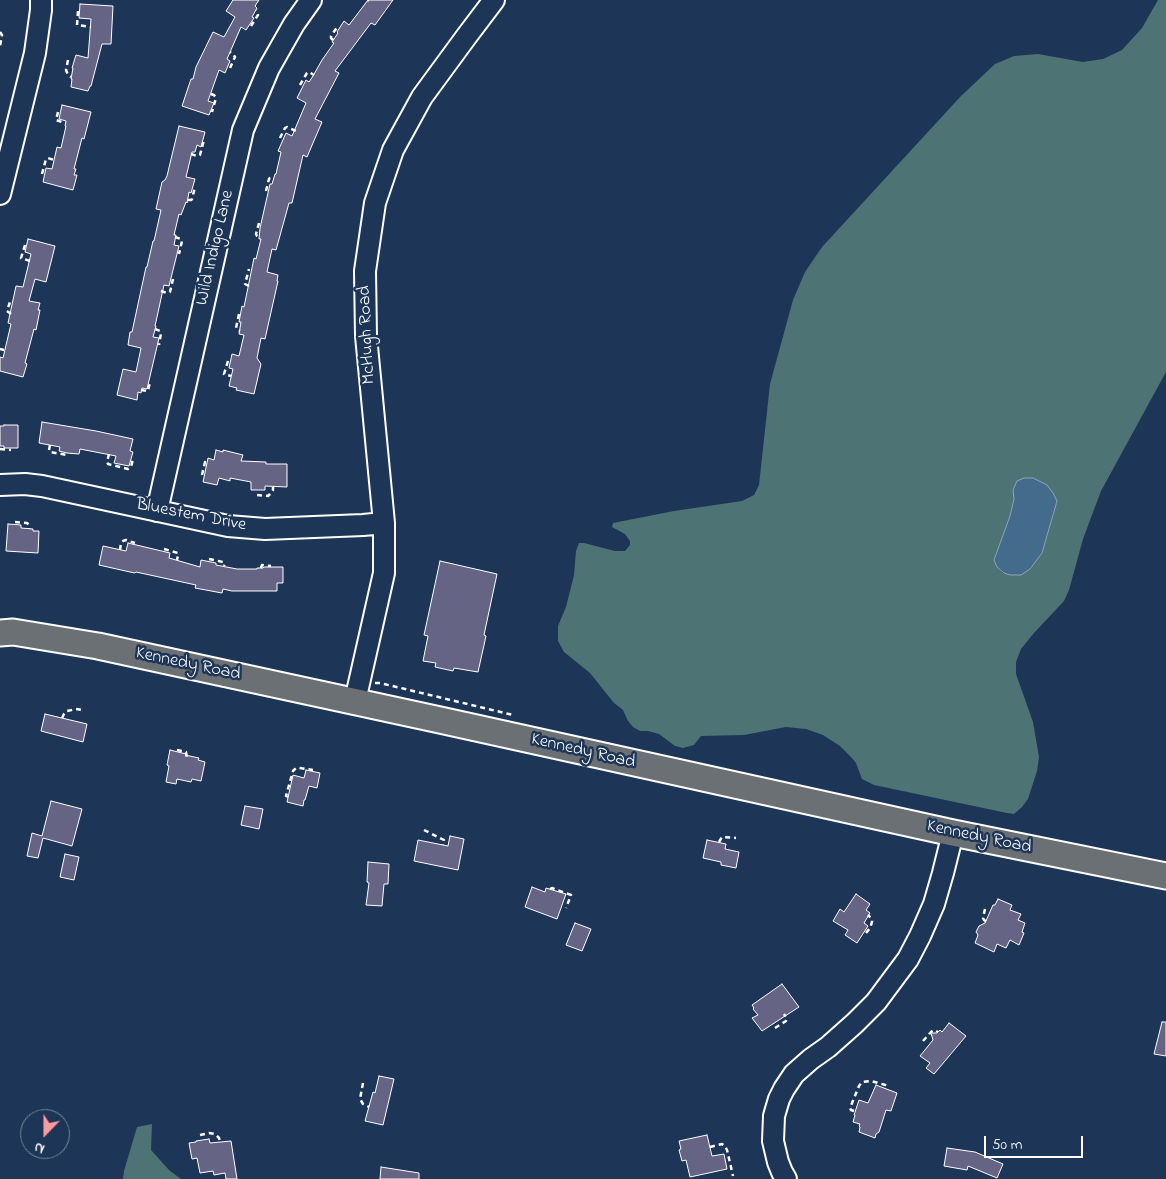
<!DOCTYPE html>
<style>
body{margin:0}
#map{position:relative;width:1166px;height:1179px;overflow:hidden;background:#1d3557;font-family:"Indie Flower",sans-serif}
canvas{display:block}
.north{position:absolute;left:20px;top:1109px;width:50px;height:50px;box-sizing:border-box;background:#1d3557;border:1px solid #77869a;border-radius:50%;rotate:202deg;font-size:14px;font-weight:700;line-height:20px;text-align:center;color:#fff}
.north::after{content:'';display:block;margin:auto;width:18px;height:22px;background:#ff9aa2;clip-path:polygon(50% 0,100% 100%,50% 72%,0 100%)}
.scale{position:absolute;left:984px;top:1136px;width:99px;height:22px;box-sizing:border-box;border:2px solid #fff;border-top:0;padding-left:6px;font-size:15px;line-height:18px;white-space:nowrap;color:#fff;-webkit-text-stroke:4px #1d3557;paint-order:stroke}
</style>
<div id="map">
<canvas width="1166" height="1179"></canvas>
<div class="north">N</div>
<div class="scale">50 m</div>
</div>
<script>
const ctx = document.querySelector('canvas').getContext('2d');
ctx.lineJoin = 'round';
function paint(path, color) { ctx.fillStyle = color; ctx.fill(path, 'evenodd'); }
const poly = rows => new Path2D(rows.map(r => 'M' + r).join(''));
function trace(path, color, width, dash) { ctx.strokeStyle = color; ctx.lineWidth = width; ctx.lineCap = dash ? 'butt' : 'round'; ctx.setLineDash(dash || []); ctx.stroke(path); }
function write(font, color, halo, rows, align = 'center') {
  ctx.font = font + ' "Indie Flower",sans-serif'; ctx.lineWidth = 5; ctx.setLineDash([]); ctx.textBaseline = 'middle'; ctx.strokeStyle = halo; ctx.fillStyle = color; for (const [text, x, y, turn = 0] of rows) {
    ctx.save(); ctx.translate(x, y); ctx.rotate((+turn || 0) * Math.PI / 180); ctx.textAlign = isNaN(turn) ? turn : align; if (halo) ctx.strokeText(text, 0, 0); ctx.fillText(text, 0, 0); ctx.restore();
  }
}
paint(poly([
 [1158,0,1166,0,1166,372,1101,491,1083,539,1069,590,1064,601,1034,633,1021,649,1016,662,1016,674,1033,722,1039,757,1037,771,1028,799,1022,807,1014,814,1007,813,874,785,862,779,856,763,851,757,840,746,823,735,806,729,786,727,744,735,701,736,694,745,683,748,675,746,659,734,648,731,640,731,633,727,628,721,623,710,614,703,590,673,564,652,558,641,558,626,566,607,574,575,576,551,579,543,584,543,615,551,625,551,630,545,630,541,625,534,612,527,613,523,674,511,742,501,754,495,759,485,770,384,793,300,805,272,822,247,961,96,995,64,1014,56,1038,54,1083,62,1103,59,1122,50,1142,28],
 [1014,499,1057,501,1042,553,1030,569,1010,575,1003,573,997,567,994,560,1010,516],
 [152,1124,151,1150,169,1170,181,1179,123,1179,124,1171,137,1127]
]), '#4d7375');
const water = poly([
 [1024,478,1033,478,1047,485,1053,493,1057,501,1042,553,1030,569,1021,575,1010,575,1004,573,997,567,994,560,1010,516,1014,499,1013,490,1017,481,1024,478]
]);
paint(water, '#436b8b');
trace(water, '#8ea6b9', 1);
const building = poly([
 [233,0,259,0,255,6,257,8,252,17,254,18,246,30,241,27,227,59,230,61,225,73,219,70,208,101,214,103,209,115,182,106,191,79,193,79,196,67,213,32,224,37,235,17,226,11,233,0],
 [368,0,393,0,375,25,371,23,335,71,339,73,315,119,322,122,307,157,303,155,292,203,289,203,276,250,272,249,267,272,278,275,277,281,278,281,265,339,261,338,257,358,261,364,254,394,236,390,237,388,229,386,233,369,229,368,232,354,239,356,244,335,239,334,241,322,239,322,242,306,244,307,254,258,256,259,261,239,259,239,260,228,270,184,272,184,275,174,276,174,281,152,278,151,286,133,292,136,306,103,297,98,306,80,309,82,313,76,322,60,334,43,332,42,338,33,337,32,344,21,349,25,368,0],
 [80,4,113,6,111,44,102,44,91,86,90,86,88,91,71,87,72,79,71,79,73,68,72,68,76,55,88,58,91,19,79,18,80,4],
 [62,105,91,112,84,139,82,138,74,169,76,169,74,175,77,175,73,190,43,182,46,168,52,169,57,147,61,148,66,126,65,126,66,121,59,119,62,105],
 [179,126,205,132,201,147,197,145,195,152,192,152,186,177,195,179,191,193,189,192,187,203,186,202,181,215,179,214,174,235,176,235,174,245,179,246,169,286,164,285,155,326,156,326,153,337,159,338,147,389,142,388,141,393,138,392,137,400,117,395,123,369,136,372,141,348,128,345,130,332,132,332,146,267,147,267,153,241,154,241,161,210,156,209,162,182,165,180,167,176,179,126],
 [28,239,55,246,46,282,35,279,29,301,40,303,38,310,40,310,36,330,34,329,25,363,27,364,23,377,0,371,0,357,3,358,11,324,8,323,16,286,23,287,31,254,25,252,28,239],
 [42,422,96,431,133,439,130,451,133,452,129,466,114,463,116,456,80,449,79,454,67,453,59,451,60,447,39,443,42,422],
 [4,425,18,425,18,448,4,448,4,446,0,446,0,426,4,426,4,425],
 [216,450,223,452,223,450,243,455,241,461,266,462,266,464,287,464,287,487,265,486,265,490,251,490,251,482,230,478,230,481,219,478,217,485,203,482,208,458,214,460,216,450],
 [8,524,21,525,21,528,33,529,33,531,39,531,38,553,6,551,8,524],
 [128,543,170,553,169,558,200,567,201,560,216,563,216,565,237,569,257,569,257,568,263,568,264,567,283,567,283,583,277,583,277,591,232,591,223,589,222,593,195,588,196,585,136,572,135,573,130,572,99,565,103,546,126,551,128,543],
 [440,561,497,574,484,635,486,636,478,672,454,668,453,671,435,667,436,663,423,661,428,636,424,635,440,561],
 [45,714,87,724,83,742,41,731,45,714],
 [170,750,186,754,185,755,199,758,198,760,205,762,201,781,192,779,191,782,177,779,176,784,166,782,169,766,167,765,170,750],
 [306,770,320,773,317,788,309,786,305,800,304,800,303,806,287,802,293,775,304,778,306,770],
 [51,801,82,809,72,846,43,838,38,858,27,856,32,833,42,836,51,801],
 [245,806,263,809,259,829,241,825,245,806],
 [450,836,464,839,458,870,414,861,418,840,448,846,450,836],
 [707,840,726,844,725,849,739,852,736,868,721,865,721,862,703,858,707,840],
 [65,854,79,857,74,880,60,877,65,854],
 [368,862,389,864,388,884,384,884,382,906,366,905,369,883,367,882,368,862],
 [532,887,545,892,546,888,566,894,557,919,525,907,532,887],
 [856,894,870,904,866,910,870,913,864,923,868,926,857,943,845,935,848,930,833,921,840,909,844,912,856,894],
 [998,899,1012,905,1010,910,1021,914,1018,920,1025,923,1022,932,1024,933,1019,945,1010,940,1006,948,997,944,994,952,975,943,978,935,976,932,979,926,985,923,993,905,995,905,998,899],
 [575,923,591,929,582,951,566,945,575,923],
 [782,984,799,1007,762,1031,752,1018,758,1015,753,1009,754,1008,752,1005,782,984],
 [1162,1022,1166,1022,1166,1056,1154,1054,1162,1022],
 [949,1023,966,1036,934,1074,926,1068,930,1063,920,1056,933,1040,931,1033,937,1033,940,1030,942,1032,949,1023],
 [379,1076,394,1079,383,1125,365,1121,373,1092,375,1093,379,1076],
 [876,1085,897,1093,891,1111,886,1110,879,1132,876,1134,875,1138,859,1132,860,1127,859,1126,860,1124,853,1122,855,1115,854,1115,859,1100,868,1103,876,1085],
 [707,1135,712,1156,724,1154,727,1169,690,1177,686,1160,682,1161,679,1150,681,1149,679,1141,707,1135],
 [209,1139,210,1143,231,1141,237,1179,226,1179,225,1173,214,1175,213,1171,200,1173,197,1158,192,1159,189,1143,196,1142,196,1141,209,1139],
 [947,1148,975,1152,1003,1164,997,1178,968,1166,967,1170,944,1166,947,1148],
 [381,1167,419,1173,419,1179,380,1179,381,1167]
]);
paint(building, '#666484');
trace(building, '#fff', 1);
const minor = poly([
 [0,194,35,53,41,10,41,0],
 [0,485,25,484,42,486,228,526,265,529,363,525,384,523],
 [157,511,243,130,269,68,294,24,311,0],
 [355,701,384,573,384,523,366,336,365,271,375,203,393,150,422,97,466,37,494,0],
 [786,1179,782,1172,778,1162,773,1141,774,1116,779,1099,784,1089,794,1074,811,1059,828,1047,855,1023,876,1002,908,959,920,936,934,904,943,873,953,833]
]);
const major = poly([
 [0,633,13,632,98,646,440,720,953,833,1166,876]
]);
trace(minor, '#fff', 24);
trace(major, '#fff', 29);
trace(poly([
 [368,0,369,1],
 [78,11,77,25,91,27],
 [251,26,258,15,256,10],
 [0,32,2,35,0,46],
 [333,40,331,38,331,36,338,26],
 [68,60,66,70,68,75,71,77],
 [230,68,235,57,233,54,230,52],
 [300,85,307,73,309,72,314,75],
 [211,94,214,95,216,98,212,112],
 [58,112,56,120,65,123],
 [280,138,285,128,287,127,296,131],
 [191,154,197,156,200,155,204,140],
 [42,174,46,159,48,158,54,160],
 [266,191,269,179,270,178,274,178],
 [188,200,191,200,192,199,195,187],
 [259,223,256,234,257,236,259,237],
 [175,237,181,239,182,241,179,254],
 [25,245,21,258,30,261],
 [249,286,245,284,249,269],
 [161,291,167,293,170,292,173,279],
 [11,314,7,311,11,299],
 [239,314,236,328,240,331],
 [155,329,160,331,161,333,159,345],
 [0,349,4,350],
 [228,361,224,374,231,376],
 [141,390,148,391,150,382],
 [50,445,49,450,50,452,67,455],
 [0,449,11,450],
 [109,454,107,462,108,464,128,469,131,467,133,459],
 [202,475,205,462,207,463],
 [257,495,268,496,270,494,273,490,273,487],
 [15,522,27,523,29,525,29,529],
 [164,549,178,553,178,555,177,560],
 [120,550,121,543,123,541,126,540,135,543],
 [209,559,223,562,225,564,224,566],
 [261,568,262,565,271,566],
 [375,683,380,683,513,715],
 [62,718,64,714,67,711,76,709,83,710],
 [177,750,186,752,187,758],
 [288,797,286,796,293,771,296,768,299,768,313,770],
 [424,830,444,840,443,845],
 [719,842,722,837,736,838],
 [550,889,552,888,571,895,566,908],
 [985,909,983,918,984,920,988,923],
 [866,933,870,928,872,922,872,919,868,915],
 [775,1028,786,1021,787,1019,784,1014],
 [923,1041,931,1032,934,1030,938,1032],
 [363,1083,360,1099,363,1104,369,1107],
 [854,1111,851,1110,850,1108,859,1086,862,1082,871,1081,889,1086],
 [200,1135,209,1133,215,1134,219,1138,220,1141],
 [710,1147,722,1144,725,1146,727,1150,733,1176]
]), '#fff', 2.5, [5, 4]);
trace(minor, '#1d3557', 20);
trace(major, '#6a7074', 25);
write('18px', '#fff', '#1d3557', [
 ["Wild Indigo Lane",216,248,-77],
 ["McHugh Road",368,335,-93],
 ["Bluestem Drive",191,516,11],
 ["Kennedy Road",188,665,12],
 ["Kennedy Road",583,752,13],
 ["Kennedy Road",979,838,12]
]);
</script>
